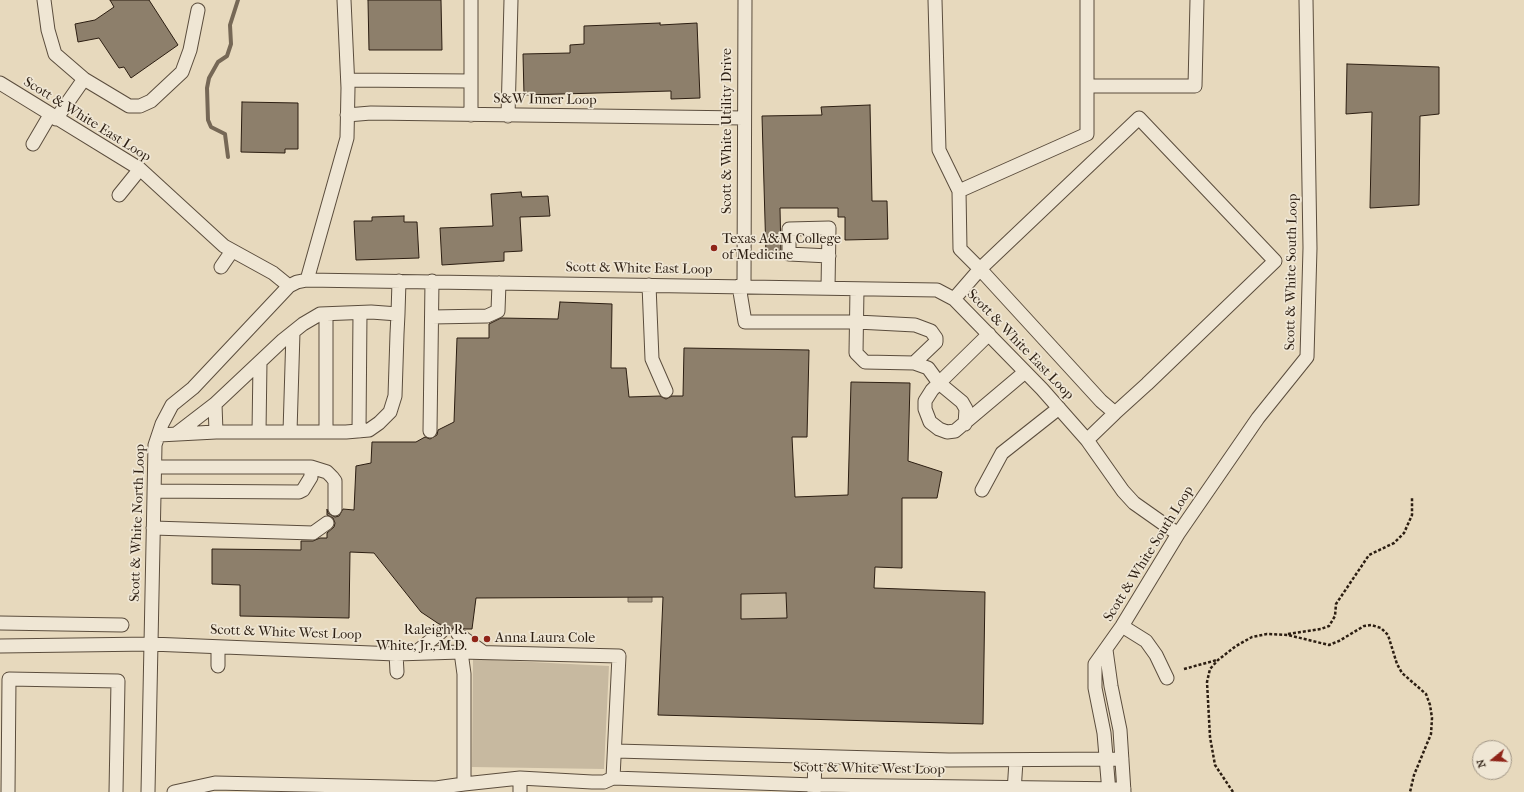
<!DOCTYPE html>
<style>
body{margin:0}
#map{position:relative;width:1524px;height:792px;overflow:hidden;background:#e7d9bd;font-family:"IM FELL French Canon",serif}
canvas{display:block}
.north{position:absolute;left:1472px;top:740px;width:40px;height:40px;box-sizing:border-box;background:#efe6d4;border:1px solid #a19686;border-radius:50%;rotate:252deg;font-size:11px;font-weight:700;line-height:16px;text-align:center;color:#2c1e12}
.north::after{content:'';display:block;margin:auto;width:14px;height:18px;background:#8f2418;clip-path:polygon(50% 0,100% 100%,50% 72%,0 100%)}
</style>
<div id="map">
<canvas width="1524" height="792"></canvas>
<div class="north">N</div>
</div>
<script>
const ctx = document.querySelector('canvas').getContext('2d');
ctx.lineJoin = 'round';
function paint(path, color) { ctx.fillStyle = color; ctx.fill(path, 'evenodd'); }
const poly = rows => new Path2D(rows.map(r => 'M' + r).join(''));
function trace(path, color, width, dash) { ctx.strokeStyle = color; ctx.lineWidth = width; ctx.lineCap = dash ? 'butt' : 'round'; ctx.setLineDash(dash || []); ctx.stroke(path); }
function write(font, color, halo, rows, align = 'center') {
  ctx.font = font + ' "IM FELL French Canon",serif'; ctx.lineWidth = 3.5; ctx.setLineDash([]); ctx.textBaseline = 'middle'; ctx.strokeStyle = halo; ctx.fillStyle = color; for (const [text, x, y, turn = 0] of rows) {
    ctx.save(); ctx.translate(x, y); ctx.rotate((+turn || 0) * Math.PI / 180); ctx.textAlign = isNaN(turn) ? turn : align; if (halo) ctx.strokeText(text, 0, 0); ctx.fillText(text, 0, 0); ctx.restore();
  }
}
paint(poly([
 [786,593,787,618,741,619,741,605,696,606,696,594],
 [473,659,609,666,604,769,472,767]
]), '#c7b9a0');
const water = poly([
 [628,593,652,593,652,602,628,602,628,593]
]);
paint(water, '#a79983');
trace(water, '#766856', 1);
trace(poly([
 [228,157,225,134,211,127,208,120,207,88,209,78,218,62,227,56,231,44,230,25,238,0]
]), '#766856', 4);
const building = poly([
 [110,0,149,0,178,45,131,78,124,67,119,68,99,38,78,42,75,24,95,20,114,7,110,0],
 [368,0,441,0,442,50,369,50,368,0],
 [660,23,660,25,697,23,700,98,671,99,671,91,524,95,523,54,570,53,570,45,584,44,584,26,660,23],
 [1347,64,1439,67,1439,114,1420,116,1419,205,1370,208,1372,112,1346,114,1347,64],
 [242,102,298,103,298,149,285,149,285,153,241,152,242,102],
 [870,105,872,201,887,201,888,239,845,240,845,217,838,217,838,208,780,208,781,254,766,255,762,116,822,115,821,107,870,105],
 [521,192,522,197,548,196,550,216,520,217,522,251,504,252,504,261,442,265,440,228,493,226,491,194,521,192],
 [404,216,404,222,417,222,419,258,356,260,354,221,372,221,372,217,404,216],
 [560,302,612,304,611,368,626,368,629,397,660,396,666,399,672,396,683,396,684,348,809,350,807,437,792,437,795,497,848,495,851,382,910,383,908,461,942,472,937,498,902,498,902,568,875,567,874,588,985,592,983,724,658,715,663,597,476,598,472,629,465,629,458,626,449,630,444,625,439,624,421,612,374,553,350,552,349,618,240,616,240,585,212,584,212,549,301,550,301,541,313,541,320,538,327,538,327,533,334,527,335,523,333,518,327,515,327,509,328,513,335,517,339,516,343,509,354,510,356,466,371,463,372,442,416,442,425,437,430,439,437,435,438,430,454,422,457,338,489,338,489,324,501,318,558,319,560,302],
 [786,593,787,618,741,619,741,594,786,593]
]);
paint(building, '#8d7f6b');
trace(building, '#2c1e12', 1);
const minor = poly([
 [44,0,48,30,55,54,84,79],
 [935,0,939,150,959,191,960,249,980,269,954,299],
 [348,80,470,81],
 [0,83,140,169,224,246,273,273,289,286],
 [1087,86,1195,86,1197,0],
 [347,115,371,113,744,118],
 [471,115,471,0],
 [508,116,511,0],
 [56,119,84,79,129,106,140,106,151,101,182,72,190,50,198,10],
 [33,144,50,115],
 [959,191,1087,134,1087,0],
 [119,195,140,169],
 [221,267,232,251],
 [307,280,347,138,348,88,344,0],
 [649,285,652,359,666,391],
 [739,286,745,322,857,322,915,325,931,331,936,338,936,342,914,363],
 [744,286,745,0],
 [828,288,829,228,789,229,789,254,829,256],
 [857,289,856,353,865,362,914,363,928,368,939,383,932,390,925,401,925,409,930,422,939,429,947,432,955,431,1025,372],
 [398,314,371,312,320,314,303,324,283,340,215,404,216,432,346,432,369,430,379,423,390,412,395,396,397,334,398,314,399,281],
 [432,317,487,316,498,311,499,283],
 [965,424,966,409,962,402,939,383,989,334],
 [359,431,360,313],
 [430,431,432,281],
 [259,432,260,362],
 [290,432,293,332],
 [326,432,326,314],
 [176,434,215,404],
 [159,435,216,432],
 [1087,440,1115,413,1147,384,1275,261,1139,118,980,269,1101,401,1115,413],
 [155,467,311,467,327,472,332,477,335,481,335,509],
 [982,490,1002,453,1059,408],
 [154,491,299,492,303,490,311,477,311,467],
 [153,528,313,533,327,523],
 [0,623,122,625],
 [1122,626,1146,641,1156,655,1167,678],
 [458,634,483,652],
 [0,646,151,644,396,654,461,652,619,656,613,778,604,782,592,782,520,778,464,784,464,674,461,652],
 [218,647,218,666],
 [1106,650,1111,686,1120,730,1124,792],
 [415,653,441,632],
 [396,654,397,672],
 [616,751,949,760,1122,759],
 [613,778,814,785,1124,789],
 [8,792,9,679,118,681,116,792],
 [148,792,155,445,162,424,172,405,193,388,289,286,297,282,307,280,937,290,954,299,1042,389,1087,440,1123,491,1134,503,1178,534],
 [174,792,215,783,436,788,464,784],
 [520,792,520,778],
 [814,792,815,757],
 [1014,792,1016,761],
 [1109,792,1104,733,1095,688,1095,664,1122,626,1178,534,1258,418,1307,357,1310,248,1306,0]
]);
trace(minor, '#5b4d3d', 15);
trace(poly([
 [1288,634,1321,629,1329,626,1335,616,1336,604,1369,555,1394,543,1404,533,1412,515,1412,498],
 [1184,669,1217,660],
 [1233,792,1215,765,1210,737,1207,682,1210,669,1218,660,1236,646,1252,637,1267,634,1288,635,1329,645,1339,641,1364,626,1371,625,1381,628,1388,635,1397,664,1402,673,1426,694,1430,705,1432,718,1431,734,1414,775,1410,792]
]), '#2c1e12', 2.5, [3, 2]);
trace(minor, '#efe6d4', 13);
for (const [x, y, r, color] of [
 [714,248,4,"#8f2418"],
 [475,639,4,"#8f2418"],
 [487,639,4,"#8f2418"]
]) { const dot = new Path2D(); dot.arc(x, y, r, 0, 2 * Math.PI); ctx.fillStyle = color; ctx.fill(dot); trace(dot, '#efe6d4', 1.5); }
write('14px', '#2c1e12', '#efe6d4', [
 ["S&W Inner Loop",545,100,1],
 ["Scott & White East Loop",87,120,32],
 ["Scott & White Utility Drive",728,131,-90],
 ["Scott & White East Loop",639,269,1],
 ["Scott & White South Loop",1292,272,-89],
 ["Scott & White East Loop",1020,345,46],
 ["Scott & White North Loop",138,523,-88],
 ["Scott & White South Loop",1149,554,-58],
 ["Scott & White West Loop",286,633,2],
 ["Scott & White West Loop",869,769,1]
]);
write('14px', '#2c1e12', '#efe6d4', [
 ["Texas A&M College",722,240],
 ["of Medicine",722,256],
 ["Raleigh R.",467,631,"right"],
 ["White, Jr., M.D.",467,647,"right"],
 ["Anna Laura Cole",495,639]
], 'left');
</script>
